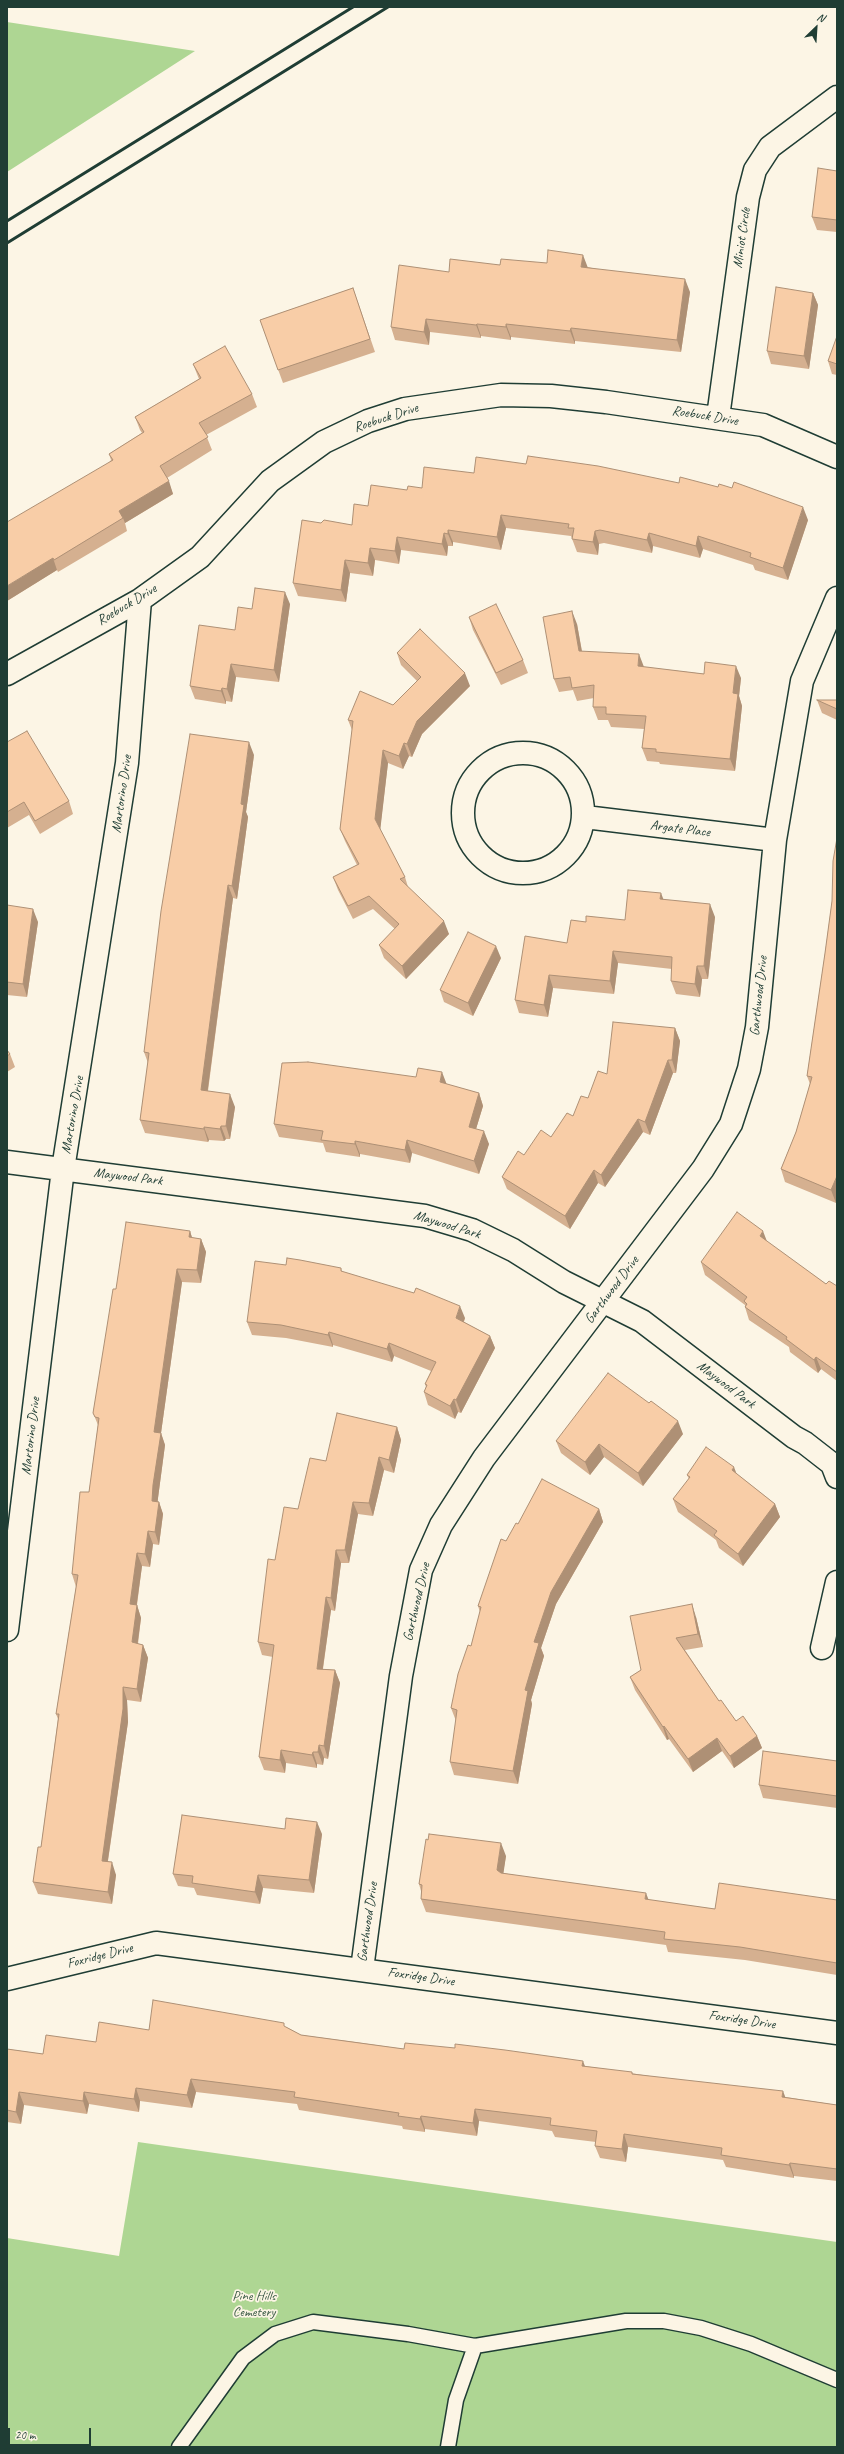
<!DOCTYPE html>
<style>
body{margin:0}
#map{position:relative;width:844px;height:2454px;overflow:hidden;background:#fcf5e5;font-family:Caveat,sans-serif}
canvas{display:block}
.frame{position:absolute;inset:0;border:8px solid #1f3d34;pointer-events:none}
.north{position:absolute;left:796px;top:8px;width:40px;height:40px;-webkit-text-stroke:3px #fcf5e5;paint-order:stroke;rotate:25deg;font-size:11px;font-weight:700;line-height:16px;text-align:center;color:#1f3d34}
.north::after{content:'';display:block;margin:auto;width:14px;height:18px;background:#1f3d34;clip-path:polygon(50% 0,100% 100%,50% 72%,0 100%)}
.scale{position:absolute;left:8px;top:2428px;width:83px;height:18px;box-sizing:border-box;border:2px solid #1f3d34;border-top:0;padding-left:5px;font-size:12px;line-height:14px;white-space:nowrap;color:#1f3d34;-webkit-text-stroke:3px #fcf5e5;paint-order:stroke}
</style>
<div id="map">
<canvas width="844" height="2454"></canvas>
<div class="frame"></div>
<div class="north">N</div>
<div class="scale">20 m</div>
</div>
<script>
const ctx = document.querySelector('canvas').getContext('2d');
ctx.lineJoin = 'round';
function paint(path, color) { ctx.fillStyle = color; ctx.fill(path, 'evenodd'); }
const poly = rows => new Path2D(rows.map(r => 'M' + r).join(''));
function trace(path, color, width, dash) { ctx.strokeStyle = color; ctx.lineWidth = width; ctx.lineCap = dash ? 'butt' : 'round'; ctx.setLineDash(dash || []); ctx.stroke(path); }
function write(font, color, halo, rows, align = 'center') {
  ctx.font = font + ' Caveat,sans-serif'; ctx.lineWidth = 3.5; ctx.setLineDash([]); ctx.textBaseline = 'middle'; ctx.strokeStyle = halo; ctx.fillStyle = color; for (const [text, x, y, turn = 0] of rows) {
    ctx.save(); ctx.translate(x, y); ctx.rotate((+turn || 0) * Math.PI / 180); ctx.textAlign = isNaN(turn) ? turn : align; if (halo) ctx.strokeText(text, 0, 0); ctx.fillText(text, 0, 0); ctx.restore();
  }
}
paint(poly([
 [7,22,195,51,7,172],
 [138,2142,837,2242,837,2447,7,2447,7,2238,119,2256]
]), '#aed693');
const service = poly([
 [179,2447,243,2358,275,2334,313,2322,408,2334,475,2346,626,2321,664,2321,701,2328,751,2344,837,2380],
 [448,2447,456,2400,475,2346]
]);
const minor = poly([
 [718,417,748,197,755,170,770,147,837,97],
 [7,674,140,600,200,557,270,481,324,442,368,421,405,409,501,395,551,396,606,402,763,425,837,457],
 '463 813a60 60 0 1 1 120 0a60 60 0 1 1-120 0Z',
 [585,817,775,840],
 [7,1162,425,1216,472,1230,513,1250,564,1282,642,1321,794,1437,805,1443,832,1464,837,1477],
 [7,1630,63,1169,127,763,140,600],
 [822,1648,837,1582],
 [362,1969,401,1676,421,1570,441,1525,484,1458,703,1169,731,1124,749,1069,757,1027,775,840,802,681,837,598]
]);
const tertiary = poly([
 [7,1979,156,1943,837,2033]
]);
trace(service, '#1f3d34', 17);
trace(minor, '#1f3d34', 25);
trace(tertiary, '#1f3d34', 25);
trace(service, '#fcf5e5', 14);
trace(minor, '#fcf5e5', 22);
trace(tertiary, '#fcf5e5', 22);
trace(poly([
 [7,221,353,7],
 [7,243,388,7]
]), '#1f3d34', 3);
paint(poly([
 [837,171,837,232,817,230,812,217],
 [500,265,588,267,690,292,681,352,575,341,575,344,511,337,511,340,481,336,481,338,430,332,429,345,395,340,391,327,449,272],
 [353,288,375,352,283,383,260,320],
 [813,293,818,305,809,369,771,364,767,351],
 [837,336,837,375,832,374,828,361],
 [193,364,252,394,257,407,206,435,212,450,167,478,173,494,125,523,127,531,58,572,57,570,7,601,111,460,109,454,142,433,140,430,135,417,199,379],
 [422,488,808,520,788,580,755,570,753,565,703,549,700,558,653,546,652,553,604,543,599,544,598,555,577,552,571,536,506,528,501,550,453,542,453,546,448,546,447,556,401,550,399,564,375,560,373,576,350,573,346,602,298,596,293,583,321,523,352,525,368,506,407,490],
 [290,604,279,682,236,677,232,702,226,701,226,704,195,699,190,686,252,609],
 [469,617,523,660,528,673,501,685,473,630],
 [577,624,582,651,644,667,741,678,739,696,742,706,735,771,660,764,659,762,647,761,642,748,644,729,611,727,608,720,598,720,593,707,594,698,577,701,573,690,559,692,554,679],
 [397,653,470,686,422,734,412,757,409,756,403,769,388,763,380,829,405,877,408,887,449,934,406,979,384,958,379,945,395,929,373,909,353,919,338,890,333,877,357,865,345,841,340,829,352,730,348,720,393,705,417,681,401,665],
 [817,700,837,700,837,720,822,713],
 [7,742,69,801,73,814,40,834,29,815,7,828],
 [254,755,246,812,248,817,237,899,233,898,208,1091,235,1107,230,1139,226,1139,224,1141,209,1140,208,1142,145,1133,140,1120,148,1063,144,1052],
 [663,899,715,917,708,979,702,979,700,997,676,994,671,981,672,969,618,963,614,994,553,988,548,1017,519,1013,515,1000,586,922,625,920],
 [832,901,836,1203,785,1182,781,1169,796,1132,810,1084,807,1076,825,953],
 [7,905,38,922,27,997,7,995],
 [501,958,473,1016,444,1002,440,990],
 [675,1028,680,1041,676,1073,673,1073,650,1135,643,1132,605,1187,598,1183,570,1229,507,1189,502,1177,524,1155,551,1137,573,1116,607,1074],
 [7,1050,10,1054,15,1067,7,1072],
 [416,1077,446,1084,479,1093,483,1106,476,1129,489,1144,479,1174,412,1153,410,1163,360,1154,360,1157,326,1152,323,1143,279,1137,274,1124],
 [190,1231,192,1238,201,1239,206,1252,201,1283,182,1282,161,1433,165,1445,158,1498,157,1501,159,1502,163,1514,159,1545,153,1544,150,1567,142,1566,137,1605,141,1618,138,1644,143,1645,148,1658,141,1702,127,1700,128,1722,108,1861,116,1875,112,1904,38,1894,33,1882,41,1847,58,1719,56,1714,76,1587,72,1574,89,1492,98,1425,93,1413,116,1289],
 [767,1242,826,1284,837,1286,837,1381,821,1369,818,1373,790,1352,789,1347,749,1320,745,1307,745,1305,705,1275,701,1262],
 [286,1265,341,1268,342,1272,465,1318,464,1322,490,1336,495,1348,461,1413,458,1412,455,1419,428,1405,424,1392,426,1387,425,1384,431,1371,394,1356,392,1362,333,1345,333,1347,286,1338,252,1335,247,1322],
 [397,1427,401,1440,394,1473,384,1470,373,1516,358,1514,349,1563,341,1563,335,1611,331,1610,323,1669,335,1670,340,1683,328,1759,324,1758,323,1765,317,1764,317,1768,286,1763,285,1773,264,1770,259,1757,273,1657,262,1655,258,1642,275,1560,298,1509,326,1461],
 [683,1434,643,1486,604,1457,590,1475,561,1453,556,1441],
 [737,1474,775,1504,780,1517,743,1566,719,1548,716,1540,678,1512,673,1499,689,1479,687,1475],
 [599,1509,603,1522,556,1604,541,1648,544,1656,531,1700,532,1704,518,1784,454,1775,450,1762,456,1721,451,1708,471,1646,480,1612,478,1606,506,1541,518,1524],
 [696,1617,703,1647,685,1650,719,1701,736,1721,757,1736,762,1748,734,1768,722,1751,693,1772,669,1739,667,1740,635,1690,630,1677,641,1670],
 [837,1761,837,1808,763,1798,759,1785],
 [322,1834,314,1893,263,1888,260,1904,197,1895,194,1888,178,1886,173,1874],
 [428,1840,506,1856,503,1873,649,1900,715,1909,837,1900,837,1975,745,1960,668,1952,666,1945,426,1912,421,1899,421,1891,419,1884],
 [286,2027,301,2035,355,2042,404,2049,585,2066,837,2105,837,2181,794,2176,794,2178,726,2167,723,2160,628,2147,626,2162,600,2158,595,2146,596,2142,555,2137,552,2131,479,2121,477,2136,425,2129,425,2132,403,2129,402,2126,299,2110,297,2104,196,2092,192,2108,140,2101,139,2112,89,2104,87,2114,24,2105,21,2124,7,2122,7,2049,43,2054,149,2030]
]), '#d5b090');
paint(poly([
 [583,255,588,268,581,267],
 [685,279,690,292,681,352,677,340],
 [813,293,818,305,809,369,804,356],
 [426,319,430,332,429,345,424,332],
 [477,324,481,336,481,338,476,325],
 [506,324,511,337,511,340,506,327],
 [571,328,575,341,575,344,570,331],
 [169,481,173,494,125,523,123,518,119,511],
 [803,507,808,520,788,580,783,568],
 [501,515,506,528,501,550,497,537],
 [448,530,453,542,453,546,448,534],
 [595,531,599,544,598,555,593,542],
 [444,533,448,546,447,556,442,544],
 [649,533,653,546,652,553,647,540],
 [698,536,703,549,700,558,696,546],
 [397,537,401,550,399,564,395,551],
 [370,548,375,560,373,576,368,563],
 [53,558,57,570,7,601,7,586],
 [345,560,350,573,346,602,341,590],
 [285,592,290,604,279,682,274,670],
 [572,611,577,624,584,664,579,651],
 [639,654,644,667,643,679,638,666],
 [231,664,236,677,232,702,227,689],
 [736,666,741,678,739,696,742,706,735,771,730,759,733,693],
 [465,673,470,686,422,734,412,757,407,744,417,721],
 [222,688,226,701,226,704,221,691],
 [249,742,254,755,246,812,248,817,237,899,232,886,241,804],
 [404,743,409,756,403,769,399,756],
 [383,750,388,763,380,832,375,819],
 [228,885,233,898,206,1103,201,1090],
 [661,893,666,906,660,899],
 [710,904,715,917,708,979,704,966],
 [33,909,38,922,27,997,23,984],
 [444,921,449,934,406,979,402,966],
 [496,946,501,958,473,1016,468,1003],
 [613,951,618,963,614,994,610,981],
 [697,966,702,979,700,997,695,984],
 [549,975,553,988,548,1017,544,1005],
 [675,1028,680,1041,676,1073,672,1060],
 [668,1060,673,1073,650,1135,645,1122],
 [442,1072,447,1085,440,1082],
 [479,1093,483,1106,473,1139,469,1127],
 [230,1094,235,1107,230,1139,226,1126],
 [638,1119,643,1132,605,1187,601,1175],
 [221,1126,226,1139,224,1141,220,1129],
 [204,1127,209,1140,208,1142,204,1129],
 [484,1131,489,1144,479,1174,474,1161],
 [407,1140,412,1153,410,1163,405,1150],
 [355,1141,360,1154,360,1157,355,1144],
 [594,1170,598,1183,570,1229,565,1216],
 [837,1176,837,1200,836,1203,831,1190],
 [190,1231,194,1244,189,1237],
 [763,1231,768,1244,760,1236],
 [201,1239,206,1252,201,1283,197,1270],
 [177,1269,182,1282,161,1433,165,1445,158,1498,157,1514,152,1501,154,1432],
 [460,1306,465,1318,460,1330,456,1318],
 [329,1332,333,1345,333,1347,328,1335],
 [490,1336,495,1348,461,1413,456,1400],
 [389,1343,394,1356,392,1362,387,1349],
 [816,1357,821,1369,818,1373,814,1360],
 [454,1399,458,1412,455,1419,450,1406],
 [678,1421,683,1434,643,1486,638,1473],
 [397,1427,401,1440,394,1473,389,1460],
 [599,1444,604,1457,590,1475,585,1462],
 [379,1457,384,1470,373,1516,369,1503],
 [734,1467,739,1480,732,1470],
 [159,1502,163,1514,159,1545,155,1532],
 [353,1502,358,1514,349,1563,345,1550],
 [775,1504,780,1517,743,1566,738,1554],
 [599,1509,603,1522,556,1604,541,1648,544,1656,531,1700,532,1704,518,1784,513,1771,525,1690,534,1642,551,1592],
 [148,1531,153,1544,150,1567,145,1554],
 [336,1550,341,1563,335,1611,331,1598],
 [137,1553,142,1566,135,1617,130,1604],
 [326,1597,331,1610,321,1681,317,1669],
 [692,1604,696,1617,703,1647,698,1634],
 [137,1605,141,1618,136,1655,132,1642],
 [143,1645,148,1658,141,1702,137,1689],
 [335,1670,340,1683,328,1759,324,1746],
 [123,1687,127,1700,128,1722,106,1873,102,1861],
 [664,1726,669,1739,667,1740,663,1727],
 [757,1736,762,1748,734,1768,730,1756],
 [717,1738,722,1751,693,1772,688,1759],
 [319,1745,324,1758,323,1765,318,1752],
 [281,1750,286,1763,285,1773,280,1760],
 [313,1752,317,1764,317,1768,312,1755],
 [317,1822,322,1834,314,1893,309,1880],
 [501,1843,506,1856,502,1883,497,1870],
 [112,1862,116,1875,112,1904,108,1892],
 [258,1875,263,1888,260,1904,255,1892],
 [646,1893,651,1906,645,1899],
 [583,2061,588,2074,582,2066],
 [191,2079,196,2092,192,2108,187,2095],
 [136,2088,140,2101,139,2112,134,2099],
 [783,2091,788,2104,782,2097],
 [19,2092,24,2105,21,2124,16,2112],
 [84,2092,89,2104,87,2114,83,2101],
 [475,2109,479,2121,477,2136,473,2123],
 [421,2116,425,2129,425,2132,420,2119],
 [624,2134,628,2147,626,2162,622,2149],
 [790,2163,794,2176,794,2178,789,2165]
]), '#ae9075');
const building = poly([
 [818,168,837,171,837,220,812,217,818,168],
 [548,250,583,255,581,267,685,279,677,340,571,328,570,331,506,324,506,327,477,324,476,325,426,319,424,332,391,327,399,265,449,272,450,259,500,265,501,259,547,263,548,250],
 [776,287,813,293,804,356,767,351,776,287],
 [353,288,370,339,278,370,260,320,353,288],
 [837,336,837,364,828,361,837,336],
 [225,346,252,394,199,423,208,437,160,466,169,481,119,511,123,518,54,560,53,558,7,586,7,522,113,460,109,454,144,432,135,417,201,378,193,364,225,346],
 [528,456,598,466,679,483,680,477,718,487,719,484,732,488,734,482,803,507,783,568,750,557,751,553,698,536,696,546,649,533,647,540,600,530,595,531,593,542,572,539,574,528,568,528,569,524,501,515,497,537,448,530,448,534,444,533,442,544,397,537,395,551,370,548,368,563,345,560,341,590,293,583,302,520,321,523,324,520,352,525,354,504,368,506,371,485,407,490,408,486,422,488,424,467,474,473,476,457,526,464,528,456],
 [255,588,285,592,274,670,231,664,227,689,222,688,221,691,190,686,199,625,235,630,238,607,252,609,255,588],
 [496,604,523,660,496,673,469,617,496,604],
 [572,611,579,651,639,654,638,666,704,674,705,662,736,666,733,693,738,694,730,759,656,752,656,749,642,748,646,716,606,714,606,707,593,707,594,685,572,688,570,677,554,679,543,617,572,611],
 [420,629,465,673,417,721,407,744,404,743,399,756,383,750,375,819,405,877,400,879,444,921,402,966,379,945,399,924,369,896,348,906,333,877,359,864,340,829,353,721,348,720,360,691,393,705,421,677,397,653,420,629],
 [817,700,837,700,837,709,817,700],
 [27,731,69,801,35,821,24,802,7,812,7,742,27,731],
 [190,734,249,742,241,804,244,805,232,886,228,885,201,1090,230,1094,226,1126,221,1126,220,1129,204,1127,204,1129,140,1120,149,1053,144,1052,161,911,190,734],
 [837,838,837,1176,831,1190,781,1169,796,1132,812,1077,807,1076,825,953,832,901,833,861,837,838],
 [628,890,661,893,660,899,710,904,704,966,697,966,695,984,671,981,672,957,613,951,610,981,549,975,544,1005,515,1000,525,936,567,943,571,920,586,922,586,916,625,920,628,890],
 [7,905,33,909,23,984,7,982,7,905],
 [468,932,496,946,468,1003,440,990,468,932],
 [613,1022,675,1028,672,1060,668,1060,645,1122,638,1119,601,1175,594,1170,565,1216,502,1177,518,1151,524,1155,541,1130,551,1137,567,1113,573,1116,581,1096,588,1098,598,1071,607,1074,613,1022],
 [7,1050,10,1054,7,1056,7,1050],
 [308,1062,416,1077,418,1068,442,1072,440,1082,479,1093,469,1127,484,1131,474,1161,407,1140,405,1150,355,1141,355,1144,321,1140,323,1131,274,1124,282,1063,308,1062],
 [737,1212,763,1231,760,1236,826,1284,829,1281,837,1286,837,1372,816,1357,814,1360,786,1339,787,1337,745,1307,747,1304,744,1301,747,1297,701,1262,737,1212],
 [126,1222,190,1231,189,1237,201,1239,197,1270,177,1269,154,1432,161,1433,153,1485,152,1501,159,1502,155,1532,148,1531,145,1554,137,1553,130,1604,137,1605,132,1642,143,1645,137,1689,123,1687,123,1709,102,1861,112,1862,108,1892,33,1882,38,1847,41,1847,59,1714,56,1714,78,1575,72,1574,80,1492,89,1492,99,1418,95,1417,93,1413,113,1289,116,1289,126,1222],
 [287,1258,300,1260,341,1268,341,1271,414,1293,416,1288,460,1306,456,1318,490,1336,456,1400,454,1399,450,1406,424,1392,427,1385,425,1384,436,1362,389,1343,387,1349,329,1332,328,1335,281,1325,247,1322,255,1261,286,1265,287,1258],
 [608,1373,649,1403,651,1401,678,1421,638,1473,599,1444,585,1462,556,1441,608,1373],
 [337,1413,397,1427,389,1460,379,1457,369,1503,353,1502,345,1550,336,1550,331,1598,326,1597,317,1669,335,1670,324,1746,319,1745,318,1752,313,1752,312,1755,281,1750,280,1760,259,1757,274,1645,258,1642,268,1559,275,1560,284,1507,298,1509,310,1458,326,1461,337,1413],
 [706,1447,734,1467,732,1470,775,1504,738,1554,714,1535,717,1531,673,1499,690,1477,687,1475,706,1447],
 [542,1479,599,1509,551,1592,534,1642,539,1643,525,1690,528,1691,513,1771,450,1762,457,1710,451,1708,458,1674,468,1645,471,1646,481,1607,478,1606,501,1539,506,1541,516,1523,518,1524,542,1479],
 [692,1604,698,1634,676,1638,719,1701,721,1700,736,1721,743,1716,757,1736,730,1756,717,1738,688,1759,664,1726,663,1727,630,1677,641,1670,630,1616,692,1604],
 [763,1751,837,1761,837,1796,759,1785,763,1751],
 [182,1815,285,1829,286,1818,317,1822,309,1880,258,1875,255,1892,192,1883,193,1876,173,1874,182,1815],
 [429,1834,501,1843,497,1870,501,1873,646,1893,645,1899,715,1909,719,1883,837,1900,837,1963,740,1947,664,1939,665,1932,421,1899,422,1885,419,1884,426,1839,428,1840,429,1834],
 [153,2000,284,2023,284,2026,301,2035,404,2049,405,2043,455,2048,455,2044,505,2050,583,2061,582,2066,632,2072,632,2074,783,2091,782,2097,837,2105,837,2169,790,2163,789,2165,721,2155,722,2148,624,2134,622,2149,595,2146,597,2131,550,2125,551,2118,475,2109,473,2123,421,2116,420,2119,398,2116,399,2113,294,2097,295,2092,191,2079,187,2095,136,2088,134,2099,84,2092,83,2101,19,2092,16,2112,7,2110,7,2049,43,2054,46,2035,96,2042,99,2022,149,2030,153,2000]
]);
paint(building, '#f8cda7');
trace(building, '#ae9075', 1);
write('14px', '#1f3d34', '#fcf5e5', [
 ["Miniot Circle",742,238,-82],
 ["Roebuck Drive",705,416,9],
 ["Roebuck Drive",386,418,-18],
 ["Roebuck Drive",127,605,-31],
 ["Martorino Drive",122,794,-82],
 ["Argate Place",680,829,7],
 ["Garthwood Drive",759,996,-84],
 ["Martorino Drive",73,1115,-80],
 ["Maywood Park",128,1177,7],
 ["Maywood Park",447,1225,17],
 ["Garthwood Drive",612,1290,-53],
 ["Maywood Park",726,1385,37],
 ["Martorino Drive",31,1436,-83],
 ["Garthwood Drive",417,1602,-77],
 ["Garthwood Drive",368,1922,-82],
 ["Foxridge Drive",100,1956,-14],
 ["Foxridge Drive",421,1977,8],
 ["Foxridge Drive",742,2020,8]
]);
write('14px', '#3c5c47', '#fcf5e5', [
 ["Pine Hills",254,2296],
 ["Cemetery",254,2312]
]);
</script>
